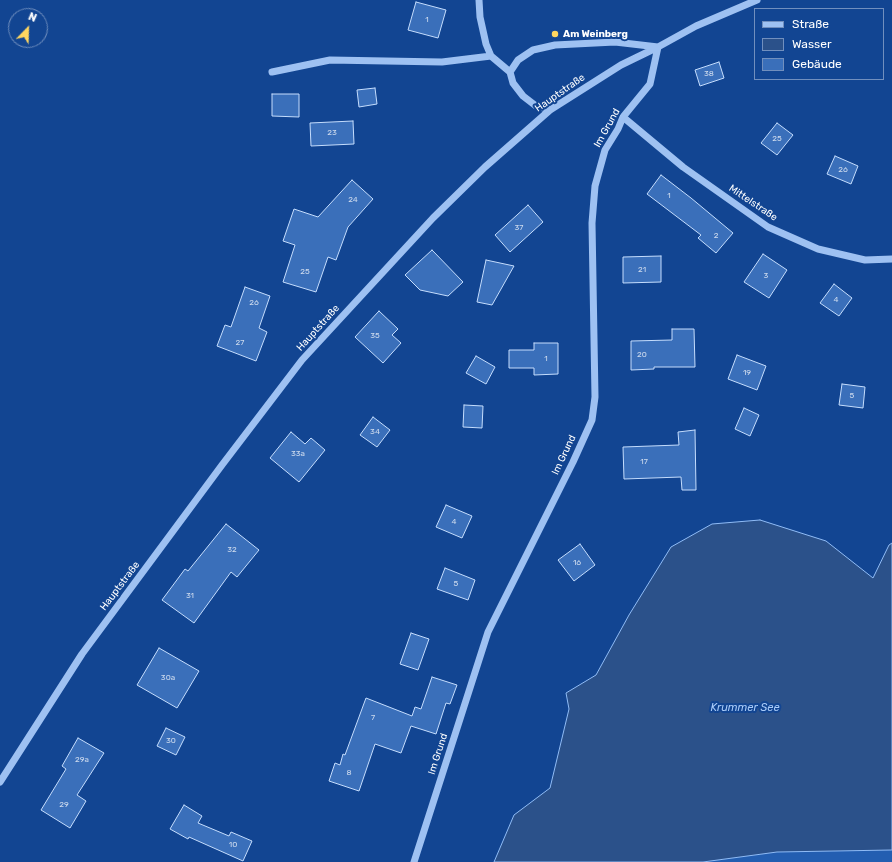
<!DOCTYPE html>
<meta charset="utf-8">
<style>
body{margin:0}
#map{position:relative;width:892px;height:862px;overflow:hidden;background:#124592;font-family:Rubik,sans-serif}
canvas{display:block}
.legend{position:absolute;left:754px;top:8px;width:130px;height:72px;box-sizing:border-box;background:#124592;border:1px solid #718fbe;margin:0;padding:5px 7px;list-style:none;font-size:12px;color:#fff}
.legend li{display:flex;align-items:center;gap:8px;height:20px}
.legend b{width:20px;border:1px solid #718fbe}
.north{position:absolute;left:8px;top:8px;width:40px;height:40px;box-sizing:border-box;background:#124592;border:1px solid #718fbe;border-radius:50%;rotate:23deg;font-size:11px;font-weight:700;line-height:16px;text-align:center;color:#fff}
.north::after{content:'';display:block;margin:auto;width:14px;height:18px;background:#ffd65f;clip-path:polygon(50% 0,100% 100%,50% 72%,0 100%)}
</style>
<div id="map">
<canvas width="892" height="862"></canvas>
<ul class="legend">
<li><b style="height:5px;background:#9ec1f2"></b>Straße</li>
<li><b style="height:11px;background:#2b518a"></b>Wasser</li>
<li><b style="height:11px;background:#3a6fba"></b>Gebäude</li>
</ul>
<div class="north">N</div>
</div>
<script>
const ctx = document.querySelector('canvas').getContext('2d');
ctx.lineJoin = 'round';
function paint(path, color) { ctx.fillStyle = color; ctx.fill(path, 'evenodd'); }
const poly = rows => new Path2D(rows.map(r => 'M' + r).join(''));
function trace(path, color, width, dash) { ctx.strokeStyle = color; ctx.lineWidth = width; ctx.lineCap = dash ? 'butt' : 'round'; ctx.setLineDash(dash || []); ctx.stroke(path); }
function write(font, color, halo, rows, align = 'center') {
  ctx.font = font + ' Rubik,sans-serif'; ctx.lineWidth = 4; ctx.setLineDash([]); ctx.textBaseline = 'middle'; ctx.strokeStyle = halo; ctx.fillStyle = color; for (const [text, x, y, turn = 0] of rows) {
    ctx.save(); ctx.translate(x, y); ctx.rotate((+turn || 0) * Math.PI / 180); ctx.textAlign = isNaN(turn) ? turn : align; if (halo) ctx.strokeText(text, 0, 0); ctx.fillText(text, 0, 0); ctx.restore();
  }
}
paint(poly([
 [892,850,892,862,703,862,777,852]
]), '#235eb1');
const water = poly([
 [760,520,826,541,873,578,889,545,892,543,892,850,777,852,703,862,494,862,514,815,550,788,569,709,566,693,596,675,629,615,671,547,712,524,760,520]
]);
paint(water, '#2b518a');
trace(water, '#90bcf6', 1);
const building = poly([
 [416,2,446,10,438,38,408,30,416,2],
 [719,62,724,78,700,86,695,70,719,62],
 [375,88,377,104,359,107,357,90,375,88],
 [272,94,299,94,299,117,272,116,272,94],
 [353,121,354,144,311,146,310,123,353,121],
 [777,123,793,135,777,155,761,143,777,123],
 [835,156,858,166,851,184,827,174,835,156],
 [661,175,691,198,733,233,716,253,698,238,701,235,647,194,661,175],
 [352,180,373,199,348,227,336,260,328,257,316,292,283,282,295,245,283,241,294,209,318,217,352,180],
 [528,205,543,222,510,252,495,235,528,205],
 [432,250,463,282,448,296,420,290,405,275,432,250],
 [763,254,787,270,769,298,744,282,763,254],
 [661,256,661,282,623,283,623,257,661,256],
 [486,260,514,266,492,305,477,302,486,260],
 [834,284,852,298,839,316,820,303,834,284],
 [245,287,270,296,259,328,267,332,256,361,217,346,225,325,231,327,245,287],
 [379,311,398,329,392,335,401,343,383,363,355,337,379,311],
 [672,329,694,329,695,367,654,367,654,369,631,370,631,341,672,340,672,329],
 [534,343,558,343,558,374,534,375,534,368,509,368,509,350,534,350,534,343],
 [737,355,766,366,757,390,728,379,737,355],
 [476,356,495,367,486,384,466,373,476,356],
 [842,384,865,387,863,408,839,405,842,384],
 [464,405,483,406,482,428,463,427,464,405],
 [744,408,759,415,750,436,735,429,744,408],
 [373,417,390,430,377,447,360,435,373,417],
 [695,430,696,490,682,490,681,477,624,479,623,447,679,445,678,432,695,430],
 [291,432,305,444,311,438,325,450,299,482,270,458,291,432],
 [446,505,472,516,462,538,436,527,446,505],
 [226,524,259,550,237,577,231,572,194,623,162,600,185,569,188,571,226,524],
 [580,544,595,565,574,581,558,560,580,544],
 [445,568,475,580,468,600,437,589,445,568],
 [411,633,429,639,418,670,400,664,411,633],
 [159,648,199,671,177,708,137,685,159,648],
 [432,677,457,685,450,704,446,703,436,734,411,726,401,753,375,744,359,791,329,781,335,763,340,765,343,754,345,755,366,698,412,716,415,707,421,709,432,677],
 [166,728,185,737,176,755,157,746,166,728],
 [78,738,104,753,77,795,86,801,70,828,41,810,66,769,62,766,78,738],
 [184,805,202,816,198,823,229,836,231,832,252,841,243,861,189,837,188,839,170,829,184,805]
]);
paint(building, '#3a6fba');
trace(building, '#c5ddfd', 1);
trace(poly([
 [479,0,480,17,486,44,491,56,510,72,513,83,523,96,536,106,550,110],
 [272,72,330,60,442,62,491,56],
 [510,72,518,60,533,50,555,45,615,42,658,47],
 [623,117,683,167,768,227,818,249,865,260,892,259],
 [0,782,82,654,222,465,302,360,433,218,485,167,550,110,621,65,658,47,696,26,757,0],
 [414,862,488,632,573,462,592,420,595,397,592,223,595,186,605,150,618,129,623,117,650,84,658,47]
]), '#9ec1f2', 7);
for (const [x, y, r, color] of [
 [555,34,4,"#ffd65f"]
]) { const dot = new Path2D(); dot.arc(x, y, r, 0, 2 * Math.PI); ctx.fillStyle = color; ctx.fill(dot); trace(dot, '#124592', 1.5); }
write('8px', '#cedbee', null, [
 ["1",427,20],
 ["38",709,74],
 ["23",332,133],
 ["25",777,139],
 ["26",843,170],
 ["1",669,196],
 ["24",353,200],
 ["37",519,228],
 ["2",716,236],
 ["21",642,270],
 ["25",305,272],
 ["3",766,276],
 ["4",836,300],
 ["26",254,303],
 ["35",375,336],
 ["27",240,343],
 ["20",642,355],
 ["1",546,359],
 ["19",747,373],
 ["5",852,396],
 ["34",375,432],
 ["33a",298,454],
 ["17",644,462],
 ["4",454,522],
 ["32",232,550],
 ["16",577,563],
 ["5",456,584],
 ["31",190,596],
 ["30a",168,678],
 ["7",373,718],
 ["30",171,741],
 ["29a",82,760],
 ["8",349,773],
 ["29",64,805],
 ["10",233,845]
]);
write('bold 10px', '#fff', '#124592', [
 ["Am Weinberg",563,34]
], 'left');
write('10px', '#fff', '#124592', [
 ["Hauptstraße",560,93,-35],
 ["Im Grund",607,128,-61],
 ["Mittelstraße",753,203,34],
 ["Hauptstraße",318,328,-48],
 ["Im Grund",564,455,-65],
 ["Hauptstraße",120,586,-53],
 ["Im Grund",438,754,-72]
]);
write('italic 11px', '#aaccf9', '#124592', [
 ["Krummer See",745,708]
]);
</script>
